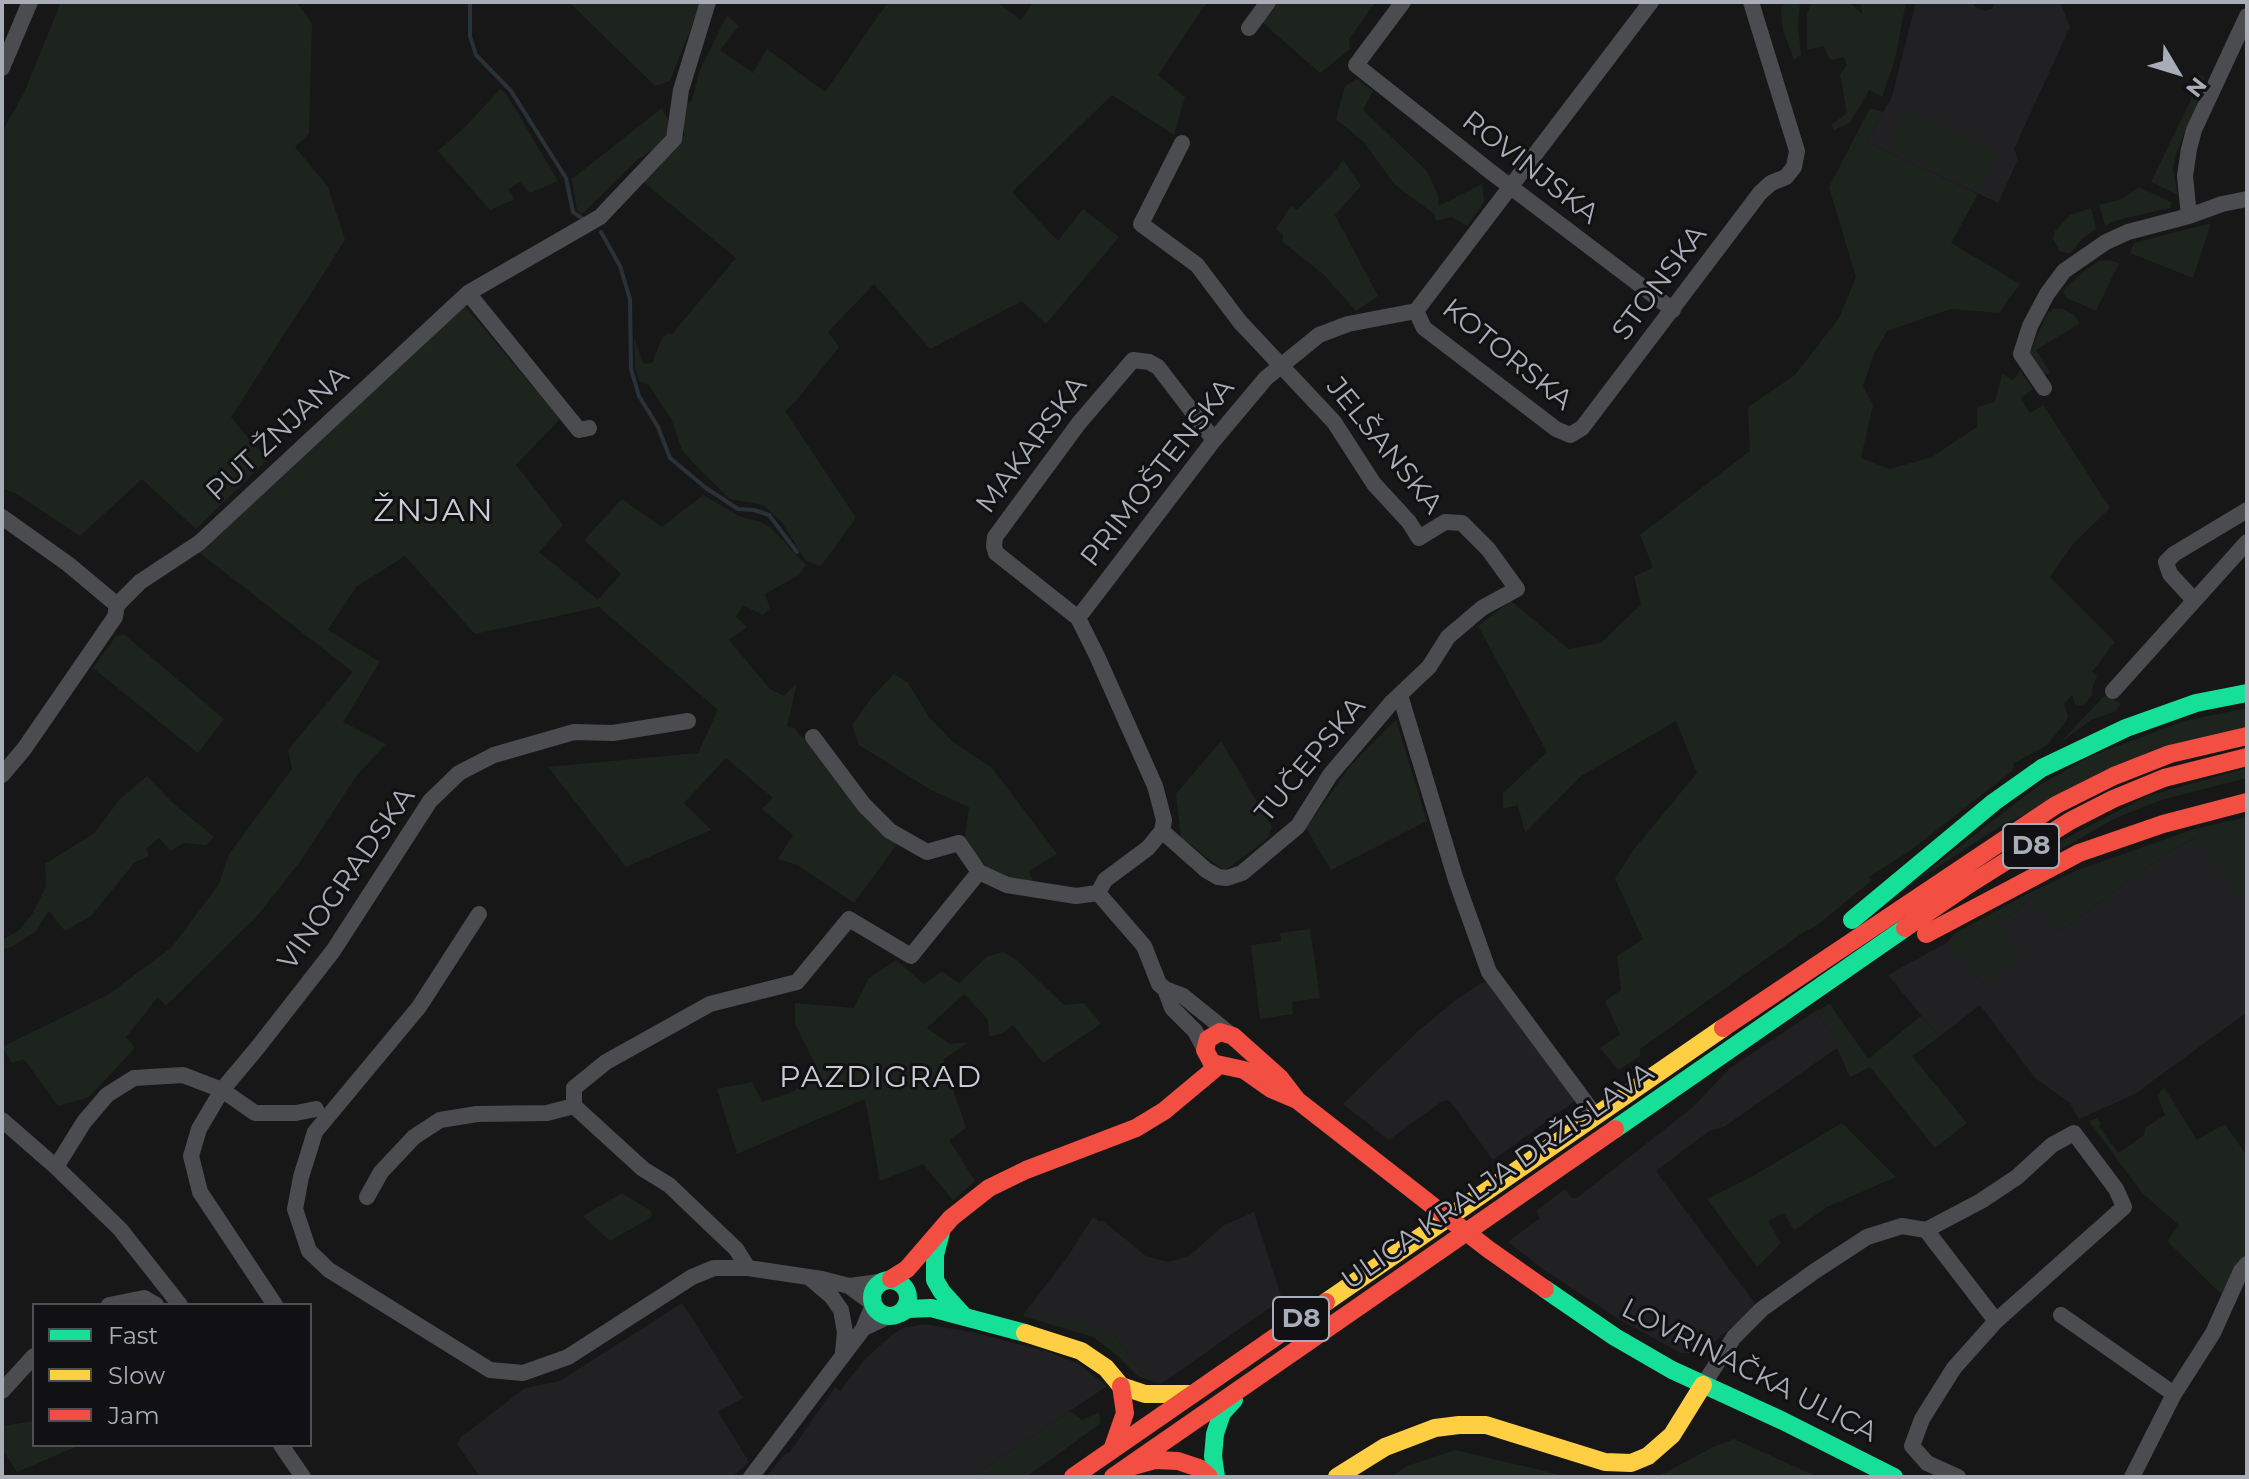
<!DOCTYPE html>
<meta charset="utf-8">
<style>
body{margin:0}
#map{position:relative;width:2249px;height:1479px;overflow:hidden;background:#171717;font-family:Montserrat,sans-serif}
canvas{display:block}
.frame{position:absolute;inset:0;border:4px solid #a8adb8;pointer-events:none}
.legend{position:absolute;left:32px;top:1303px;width:280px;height:144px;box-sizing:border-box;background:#111113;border:2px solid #4d4f55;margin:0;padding:10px 14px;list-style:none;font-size:24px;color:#a8adb8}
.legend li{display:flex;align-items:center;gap:16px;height:40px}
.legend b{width:40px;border:2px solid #4d4f55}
.north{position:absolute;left:2137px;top:32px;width:80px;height:80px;-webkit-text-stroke:6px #111113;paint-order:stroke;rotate:128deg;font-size:22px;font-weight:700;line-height:32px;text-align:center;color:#a8adb8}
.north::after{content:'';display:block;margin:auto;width:28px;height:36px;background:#a8adb8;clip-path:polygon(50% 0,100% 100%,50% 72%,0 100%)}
</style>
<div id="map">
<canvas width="2249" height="1479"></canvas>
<div class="frame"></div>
<ul class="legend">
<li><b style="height:10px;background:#16e098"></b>Fast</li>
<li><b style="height:10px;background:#ffcf43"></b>Slow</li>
<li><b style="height:10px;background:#f24e42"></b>Jam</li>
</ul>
<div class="north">N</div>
</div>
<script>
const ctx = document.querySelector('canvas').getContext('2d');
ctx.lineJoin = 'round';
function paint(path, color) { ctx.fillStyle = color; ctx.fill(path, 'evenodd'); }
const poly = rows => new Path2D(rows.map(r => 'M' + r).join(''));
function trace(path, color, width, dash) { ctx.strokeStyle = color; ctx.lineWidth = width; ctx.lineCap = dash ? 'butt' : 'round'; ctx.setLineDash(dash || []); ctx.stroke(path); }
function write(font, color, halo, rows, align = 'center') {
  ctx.font = font + ' Montserrat,sans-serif'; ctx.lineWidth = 6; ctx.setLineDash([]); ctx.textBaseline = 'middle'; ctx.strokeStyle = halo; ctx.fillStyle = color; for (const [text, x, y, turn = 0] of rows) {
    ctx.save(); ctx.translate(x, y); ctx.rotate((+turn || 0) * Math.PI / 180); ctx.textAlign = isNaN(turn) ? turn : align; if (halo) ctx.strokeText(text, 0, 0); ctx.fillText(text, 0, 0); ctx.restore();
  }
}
paint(poly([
 [1916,2,1976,2,1974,6,1985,11,1992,9,1995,2,2060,2,2070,27,2014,149,2018,159,1998,203,1867,142,1892,96],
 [2195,838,2247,908,2247,1012,2135,1094,2079,1119,2070,1103,2035,1078,1980,1005,1939,1037,1888,975,1948,942,1984,984,1998,926,2030,898,2061,931,2170,851],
 [1491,981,1575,1101,1493,1160,1449,1100,1441,1102,1389,1140,1343,1104,1416,1033,1452,1003,1481,983],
 [1816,1011,1839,1046,1837,1048,1724,1127,1709,1131,1656,1171,1757,1306,1708,1347,1697,1354,1681,1353,1622,1321,1544,1270,1508,1242,1540,1218,1536,1211,1565,1189,1572,1198,1577,1198,1693,1107,1729,1069],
 [1254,1212,1282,1299,1161,1384,1142,1373,1114,1335,1025,1312,1066,1259,1093,1217,1100,1222,1102,1220,1146,1256,1168,1262,1189,1256,1224,1225],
 [682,1303,743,1398,718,1412,749,1462,732,1477,480,1477,457,1444,461,1437,525,1388,560,1381],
 [924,1324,972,1332,1049,1352,1077,1363,1107,1386,972,1477,766,1477,785,1454,790,1452,835,1387,840,1391,865,1359,893,1334,903,1328]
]), '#212123');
paint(poly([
 [61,2,296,2,312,23,309,134,295,147,328,187,345,240,231,417,267,460,196,529,142,479,80,536,15,493,2,488,2,132,24,93],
 [569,2,701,2,670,81,655,86],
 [888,2,997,2,1021,20,1033,2,1206,4,1158,75,1185,97,1174,135,1112,95,1012,192,1058,241,1083,209,1119,237,1046,324,1022,301,930,349,874,284,828,332,839,347,796,401,785,411,856,518,821,566,806,561,781,521,763,505,730,499,695,465,682,450,672,421,649,385,639,381,635,368,634,338,644,364,652,363,662,338,670,333,672,334,736,258,641,180,685,135,681,125,682,106,692,101,699,72,727,15,739,26,720,50,753,73,767,49,825,92],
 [1275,2,1372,2,1374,4,1349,39,1350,49,1320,73,1262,22],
 [1784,2,1800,2,1798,27,1801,55,1794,60,1783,30,1781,8],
 [1812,2,1849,2,1862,14,1861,2,1906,2,1895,59,1882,97,1869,90,1850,123,1834,130,1831,125,1847,113,1840,74,1847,65,1844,57,1830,60,1823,46,1807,50,1807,14],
 [2199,74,2204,77,2205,85,2175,156,2173,169,2178,195,2151,182,2196,89,2193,87],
 [1357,79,1373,91,1363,110,1427,171,1438,195,1439,206,1482,184,1484,202,1467,226,1452,217,1436,221,1434,214,1394,184,1364,142,1336,119,1345,86],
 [500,89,507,95,558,181,530,193,520,182,508,190,515,199,490,210,438,151,466,126],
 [662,108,670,125,663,143,637,160,582,214,577,210,572,179],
 [1870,108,1883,112,1867,142,1978,194,1951,243,2020,284,1999,313,1951,309,1887,331,1874,354,1863,386,1873,405,1861,458,1890,469,1932,457,1977,427,1977,407,1995,402,2002,374,2013,380,2020,371,2033,389,2021,398,2030,413,2043,405,2110,508,2074,543,2050,577,2115,642,2092,672,2097,676,2092,689,2093,694,2085,704,2079,706,2075,704,2072,695,2064,704,2068,717,2065,723,2046,746,2014,763,2012,771,1911,850,1869,877,1871,881,1815,927,1805,931,1640,1049,1640,1056,1618,1070,1600,1048,1620,1034,1605,1001,1621,990,1617,956,1643,939,1615,879,1635,848,1697,773,1676,721,1581,776,1525,833,1518,805,1503,809,1503,793,1547,752,1478,626,1511,601,1569,649,1601,643,1641,604,1634,577,1653,567,1640,535,1750,451,1748,407,1795,375,1839,318,1856,277,1829,187],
 [1905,109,1998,152,1980,190,1887,147],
 [1343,160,1361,186,1335,215,1378,296,1356,311,1324,275,1283,242,1283,234,1276,229,1291,206,1297,210,1336,170],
 [2139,187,2171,202,2170,208,2117,220,2105,226,2099,205,2122,199],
 [2091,208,2096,229,2083,238,2070,254,2060,251,2053,239,2055,231,2070,215],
 [2211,223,2193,278,2130,253,2134,243],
 [2110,260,2119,263,2096,311,2067,298,2063,291,2085,270,2099,261],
 [465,306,560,419,516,465,563,525,539,552,598,600,621,574,584,540,622,499,662,527,703,495,741,517,761,522,770,527,806,565,799,575,765,594,770,608,763,615,743,605,736,617,747,627,729,640,770,689,784,696,797,683,787,727,795,728,800,736,815,745,898,843,854,903,797,865,778,859,793,835,762,809,773,798,726,758,684,803,711,830,626,867,548,767,698,753,718,710,599,607,475,634,405,556,356,587,328,630,380,662,343,722,386,744,357,775,299,863,257,916,166,1006,158,997,126,1037,135,1048,89,1097,58,1106,24,1059,12,1063,2,1047,109,994,172,947,219,884,229,854,292,769,288,750,353,672,196,550],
 [2053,309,2062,309,2074,315,2080,323,2036,350,2050,373,2042,376,2028,356,2047,314],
 [125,635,224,719,198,753,93,668,116,636],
 [894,674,908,683,929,717,953,742,993,769,1057,854,1029,871,1034,883,1009,880,990,871,971,848,965,837,969,807,931,790,859,745,852,725,873,696],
 [2108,696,2121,704,2116,711,2091,720,2061,742,2103,697],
 [2247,708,2247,727,2005,823,1907,887,2038,786,2089,757,2184,721],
 [1396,720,1427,821,1331,870,1306,828,1351,765],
 [1221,741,1272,827,1267,839,1224,871,1181,837,1176,794],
 [2247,768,2247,778,2161,800,2116,818,2049,856,2009,868,2147,796],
 [147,776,173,803,214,837,206,845,183,843,171,851,159,838,146,849,149,856,134,863,92,915,65,931,49,911,35,932,13,946,2,950,2,940,18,931,33,913,46,887,45,864,94,833,120,799],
 [2247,817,2247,908,2194,838,2170,851,2061,931,2030,898,1998,926,2022,954,1984,984,1948,942,1954,934,2025,895,2078,870,2194,829],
 [1310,929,1320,998,1292,1002,1293,1014,1260,1019,1251,945,1281,941,1280,933],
 [1003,952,1019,962,1064,1005,1084,1003,1101,1024,1043,1063,1013,1025,1001,1034,989,1036,988,1019,964,994,927,1028,950,1044,969,1042,943,1060,966,1128,949,1140,975,1181,953,1200,923,1164,880,1181,865,1099,737,1154,717,1089,752,1082,762,1102,792,1092,819,1072,795,1024,795,1003,854,1008,869,978,896,960,924,984,942,971,959,983,988,956],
 [1830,1004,1868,1059,1921,1016,1939,1037,1912,1056,1967,1123,1935,1148,1870,1067,1850,1077,1837,1048,1839,1046,1816,1011],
 [2164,1087,2197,1140,2225,1124,2247,1156,2247,1254,2237,1266,2225,1298,2167,1241,2179,1225,2142,1193,2089,1121,2097,1118,2101,1124,2099,1126,2118,1153,2144,1135,2145,1128,2165,1115,2157,1095],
 [1842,1123,1896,1177,1827,1207,1794,1230,1784,1213,1768,1221,1781,1243,1757,1267,1707,1199,1753,1176],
 [622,1193,651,1211,652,1217,610,1241,583,1216],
 [1025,1312,1094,1327,1114,1335,1142,1373,1161,1384,1138,1376,1118,1356,1093,1337,1023,1316],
 [1070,1411,1082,1420,1099,1412,1100,1424,1026,1477,972,1477],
 [34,1421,34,1445,80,1445,17,1472,2,1449,2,1426],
 [1734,1439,1818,1477,1657,1477,1713,1447],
 [1455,1450,1557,1474,1560,1477,1391,1477,1407,1466]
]), '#1d241e');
trace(poly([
 [470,2,470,36,476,55,511,91,566,178,573,212,583,219],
 [601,232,620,266,630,299,631,369,639,396,658,427,670,458,706,488,738,509,754,510,769,515,797,552]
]), '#2a3239', 4);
trace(poly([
 [1403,2,1356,65,1491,172,1673,310],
 [1249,28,1268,2],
 [2,68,30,2],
 [2189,216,2185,176,2189,149,2194,130,2247,16],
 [468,293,579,430,589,428],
 [1416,311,1424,328,1556,429,1570,435,1582,428,1760,193,1771,183,1786,177,1794,167,1797,151,1751,2],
 [1416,311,1651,2],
 [2044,388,2021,354,2030,326,2047,294,2064,271,2106,242,2128,232,2189,216,2222,204,2247,199],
 [2,517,68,564,117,605],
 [2194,600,2170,574,2166,562,2174,554,2247,510],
 [117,605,140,582,199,543,468,293,600,217,674,139,681,90,708,2],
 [1078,618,1214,440,1266,378,1319,335,1348,324,1416,311],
 [2113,691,2247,542],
 [1400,695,1456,880,1489,972,1595,1115],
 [813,737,864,805,890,831,927,852,959,843,979,872,1007,885,1076,896,1098,893],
 [2,775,24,749,115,617,117,605],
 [1162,831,1206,870,1218,877,1227,878,1242,873,1298,826,1330,775,1392,702,1429,667,1448,637,1482,608,1517,589,1488,549,1462,523,1445,522,1419,538,1409,522,1374,484,1334,422,1240,322,1197,265,1141,224,1182,143],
 [1162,831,1164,820,1155,786,1097,656,1078,618,996,553,994,546,995,537,1079,423,1133,360,1149,362,1158,367,1214,440],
 [1098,893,1144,946,1159,984,1165,989,1183,996,1230,1034],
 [1098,893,1105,880,1148,848,1162,831],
 [479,914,419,1007,315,1132,301,1177,295,1209,309,1251,329,1270,490,1370,523,1373,568,1357,692,1277,714,1268,748,1268,822,1279,849,1286,872,1303],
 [1165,989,1172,1008,1195,1031,1205,1050],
 [574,1106,574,1088,606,1062,710,1004,797,982,849,919,911,956,979,872],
 [574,1106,643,1169,669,1185,736,1249,748,1268],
 [2,1120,56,1167,120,1229,180,1305],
 [56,1167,84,1122,107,1095,134,1078,183,1075,222,1090,255,1113,296,1113,316,1109],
 [367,1197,381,1172,414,1137,440,1120,477,1114,547,1113,574,1106],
 [1926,1230,1981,1201,2017,1177,2052,1145,2074,1133,2116,1189,2124,1207,1996,1321,1954,1368,1922,1419,1912,1446,1927,1463,1958,1477],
 [1926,1230,1996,1321],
 [812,1280,832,1297,841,1310,845,1332,843,1352],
 [849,1286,879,1282],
 [109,1305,144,1298,156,1305],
 [275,1305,200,1192,191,1156,199,1129,222,1090,258,1047,333,951,430,801,459,773,494,755,574,732,613,733,688,721],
 [2061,1315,2174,1394],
 [864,1328,889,1316],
 [1703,1385,1734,1337,1762,1309,1815,1271,1867,1237,1902,1226,1926,1230],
 [2,1391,34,1356],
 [281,1445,303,1477],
 [751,1477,863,1329,873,1305],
 [2132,1477,2174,1394,2213,1333,2241,1271,2247,1264]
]), '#4b4c50', 16);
trace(poly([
 [1852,920,1994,802,2042,768,2126,728,2196,703,2247,693],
 [1615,1129,1905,928],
 [941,1232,935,1255,935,1280,942,1292,963,1315],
 '872 1298a18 18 0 1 1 36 0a18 18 0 1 1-36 0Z',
 [1545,1289,1615,1337,1672,1370,1783,1421,1894,1477],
 [901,1313,908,1309,931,1308,1025,1333],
 [1216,1477,1213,1456,1215,1434,1222,1413,1234,1400]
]), '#16e098', 18);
trace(poly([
 [1326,1302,1723,1028],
 [1025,1333,1081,1351,1106,1368,1121,1386,1145,1394,1193,1394],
 [1337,1477,1385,1447,1435,1428,1459,1425,1486,1425,1605,1462,1631,1463,1648,1456,1672,1435,1703,1385]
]), '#ffcf43', 18);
trace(poly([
 [1905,928,1965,887,2070,821,2113,799,2164,778,2247,757],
 [1926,934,2079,853,2163,824,2247,802],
 [1723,1028,2056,805,2114,776,2170,754,2247,736],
 [1297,1100,1271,1089,1244,1070,1212,1063,1205,1050,1208,1039,1220,1032,1233,1036,1280,1078,1297,1100,1488,1249,1545,1289],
 [891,1279,907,1269,951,1218,989,1188,1026,1170,1136,1128,1164,1111,1218,1066],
 [1112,1450,1125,1413,1121,1386],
 [1133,1466,1155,1460,1178,1461,1199,1468,1209,1477],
 [1073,1477,1326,1302],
 [1113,1477,1615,1129]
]), '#f24e42', 18);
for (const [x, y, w] of [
 [2031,846,56],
 [1301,1319,56]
]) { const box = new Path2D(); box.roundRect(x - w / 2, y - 22, w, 44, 6); ctx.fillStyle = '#111113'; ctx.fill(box); trace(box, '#a8adb8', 2); }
write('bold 26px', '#a8adb8', null, [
 ["D8",2031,846],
 ["D8",1301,1319]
]);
write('28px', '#a8adb8', '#111113', [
 ["ROVINJSKA",1530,168,38],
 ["STONSKA",1660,283,-53],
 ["KOTORSKA",1507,355,39],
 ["PUT ŽNJANA",278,434,-43],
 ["MAKARSKA",1032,445,-53],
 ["JELŠANSKA",1384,446,51],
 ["PRIMOŠTENSKA",1158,473,-52],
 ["TUČEPSKA",1311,760,-50],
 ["VINOGRADSKA",347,879,-55],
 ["ULICA KRALJA DRŽISLAVA",1498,1177,-35],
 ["LOVRINAČKA ULICA",1749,1371,27]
]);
ctx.letterSpacing = '2px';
write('30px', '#c9ccd4', '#111113', [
 ["PAZDIGRAD",881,1078]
]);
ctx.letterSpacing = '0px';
ctx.letterSpacing = '2px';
write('32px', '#c9ccd4', '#111113', [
 ["ŽNJAN",434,512]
]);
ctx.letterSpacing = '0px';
</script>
